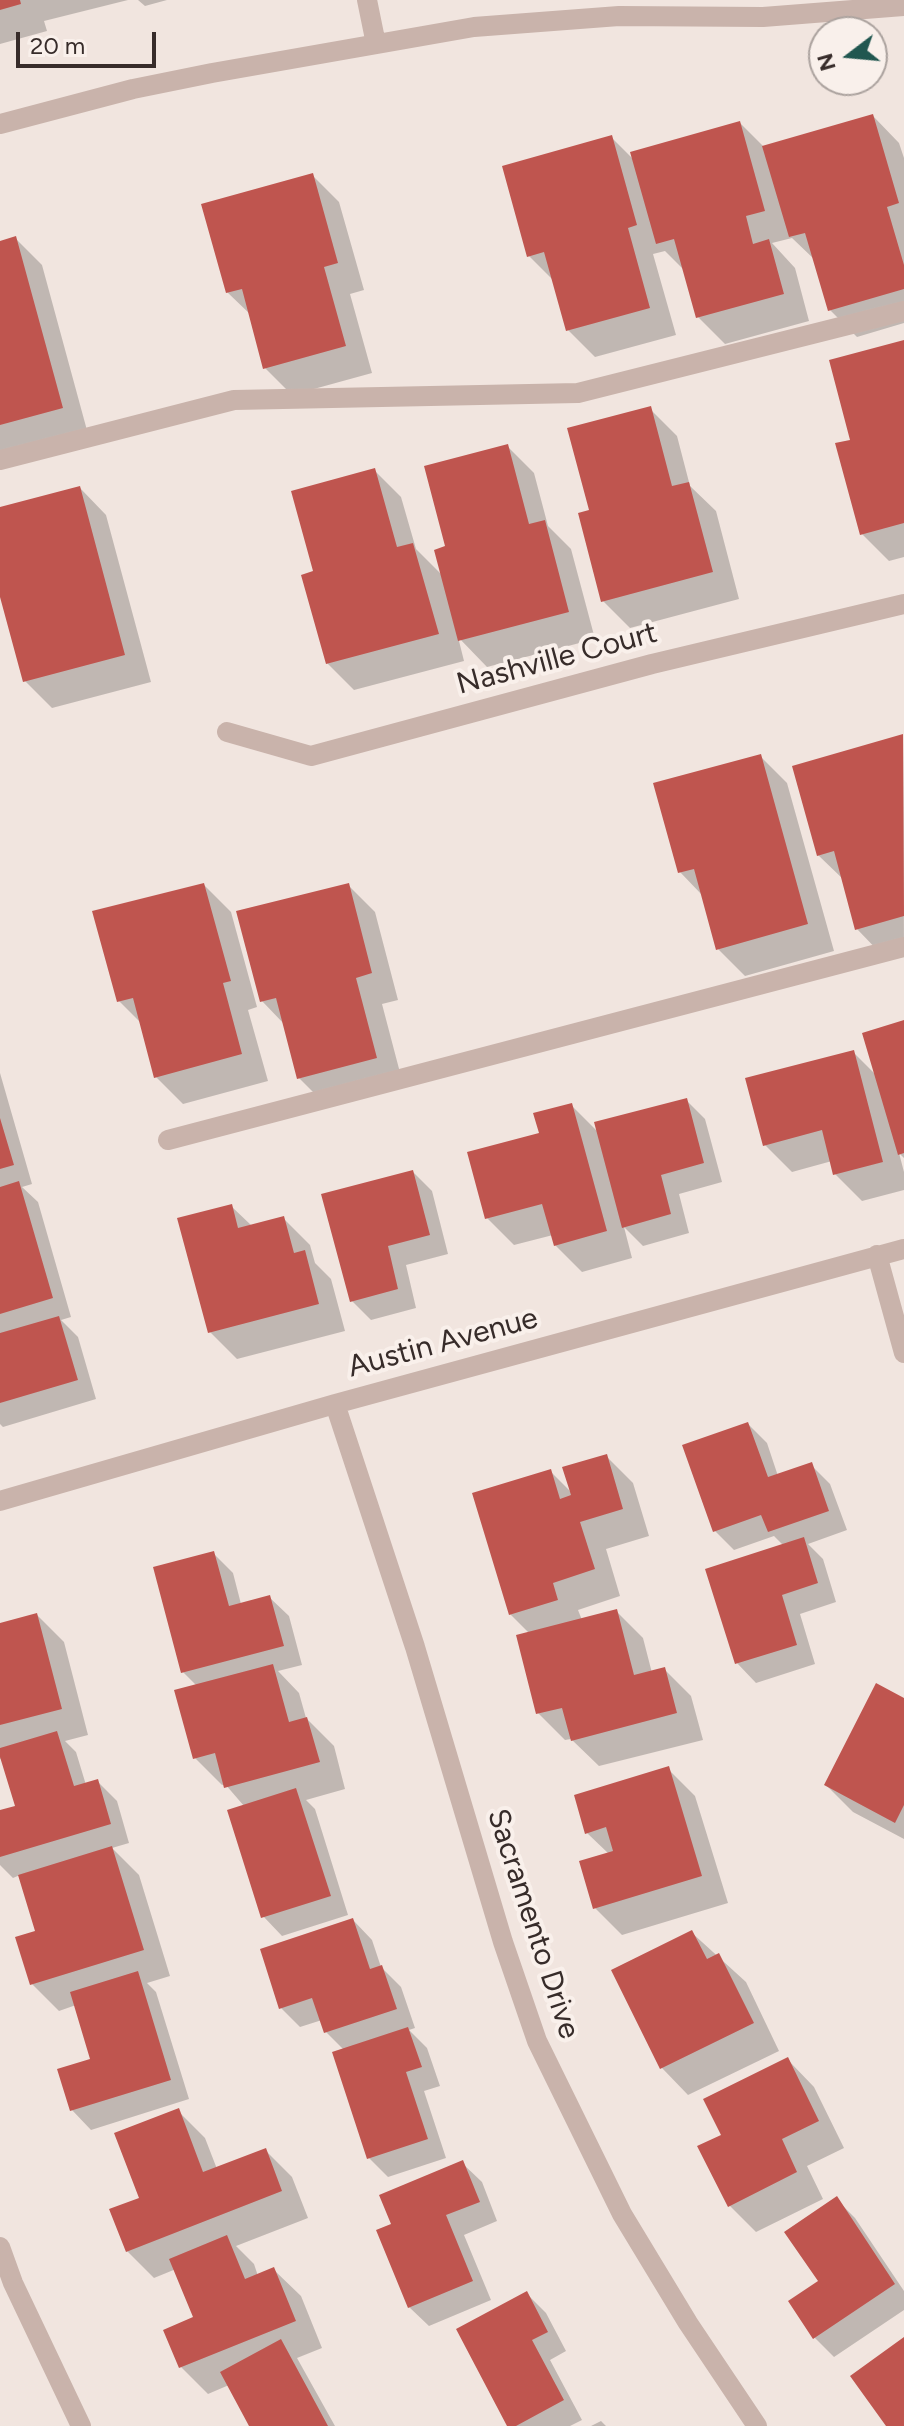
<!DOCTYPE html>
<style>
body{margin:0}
#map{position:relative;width:904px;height:2426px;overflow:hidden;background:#f1e5df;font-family:Figtree,sans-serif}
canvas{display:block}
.north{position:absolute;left:808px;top:16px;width:80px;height:80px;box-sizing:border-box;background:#f9f0eb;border:2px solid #aba29e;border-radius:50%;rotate:254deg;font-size:22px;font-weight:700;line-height:32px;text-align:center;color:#372c2a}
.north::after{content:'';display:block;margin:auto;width:28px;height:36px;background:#215750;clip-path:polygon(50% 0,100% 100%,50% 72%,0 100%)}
.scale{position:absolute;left:16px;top:32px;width:140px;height:36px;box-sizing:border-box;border:4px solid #372c2a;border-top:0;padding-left:10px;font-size:24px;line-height:28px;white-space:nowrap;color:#372c2a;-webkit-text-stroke:6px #f9f0eb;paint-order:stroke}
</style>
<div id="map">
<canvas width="904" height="2426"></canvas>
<div class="north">N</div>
<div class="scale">20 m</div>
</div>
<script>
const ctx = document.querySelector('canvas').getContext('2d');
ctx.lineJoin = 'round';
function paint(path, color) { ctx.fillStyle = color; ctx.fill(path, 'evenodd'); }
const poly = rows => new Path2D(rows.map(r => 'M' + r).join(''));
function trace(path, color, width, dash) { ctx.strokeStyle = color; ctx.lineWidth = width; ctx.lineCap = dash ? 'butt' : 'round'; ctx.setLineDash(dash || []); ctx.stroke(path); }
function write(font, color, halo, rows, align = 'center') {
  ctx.font = font + ' Figtree,sans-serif'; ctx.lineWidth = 8; ctx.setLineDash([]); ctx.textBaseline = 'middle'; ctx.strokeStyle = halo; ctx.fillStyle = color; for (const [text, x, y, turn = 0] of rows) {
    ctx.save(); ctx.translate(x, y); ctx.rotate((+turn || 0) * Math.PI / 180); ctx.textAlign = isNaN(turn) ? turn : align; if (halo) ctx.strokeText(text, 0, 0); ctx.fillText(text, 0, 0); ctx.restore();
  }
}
paint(poly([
 [0,0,128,0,44,21,47,31,0,44],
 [138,0,167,0,145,6],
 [873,116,899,143,904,158,904,323,857,337,830,310,815,260,792,238,772,243,795,268,809,321,725,344,698,317,685,271,665,251,653,254,676,335,595,357,568,330,555,282,529,256,612,138,634,160,740,123,765,148],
 [312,175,339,202,364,290,350,294,372,373,292,395,265,368,252,316,227,292],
 [15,238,42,265,88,434,0,458,0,243],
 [904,342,904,557,889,561,862,534,853,441],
 [650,409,677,436,690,486,716,511,739,599,630,628,603,601,591,512],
 [507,446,534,473,548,526,571,549,595,639,487,667,458,637,464,661,354,690,327,663,316,573,374,470,401,497,416,549,443,576,447,548],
 [80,488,106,515,151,682,52,708,25,681,0,589,0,509],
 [903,736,904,950,883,956,857,929,844,880,818,855],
 [760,756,787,783,834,951,745,976,718,949,703,896,680,872],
 [204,885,231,912,257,1007,248,1010,268,1081,183,1104,156,1077,142,1024,119,1001],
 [348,885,375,912,398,1000,382,1004,403,1084,326,1105,299,1078,285,1025,262,1001],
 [904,1022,904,1158,899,1153,904,1172,904,1190,862,1201,835,1174,832,1161,792,1172,765,1145,853,1052,877,1076],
 [0,1073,32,1184,22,1187,38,1202,71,1317,61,1320,78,1337,96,1399,3,1427,0,1424],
 [686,1100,705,1119,722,1182,679,1194,689,1233,643,1246,624,1227,632,1258,582,1272,555,1245,553,1235,514,1245,487,1218,541,1134,571,1105,599,1133],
 [413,1172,432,1191,448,1254,406,1265,416,1308,371,1320,352,1301],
 [231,1206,252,1226,283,1218,310,1245,315,1263,331,1279,345,1331,237,1359,210,1332],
 [748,1424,767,1443,778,1476,811,1465,830,1484,847,1530,808,1544,823,1559,836,1602,800,1614,815,1664,756,1683,737,1663,784,1546,774,1536,734,1550,715,1531],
 [606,1456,633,1483,649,1536,606,1549,620,1596,578,1610,582,1620,616,1611,643,1638,652,1673,664,1669,691,1696,703,1740,599,1766,571,1739,565,1740,538,1713,530,1634,510,1614,550,1471,573,1494],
 [213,1553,233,1573,241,1604,269,1597,289,1616,302,1665,278,1671,299,1693,306,1718,334,1746,345,1789,306,1800,315,1809,348,1915,282,1936,263,1916,244,1806,225,1784,222,1785,195,1758,197,1686,183,1672],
 [37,1615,64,1642,88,1735,65,1741,76,1752,86,1785,98,1782,117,1801,129,1843,112,1848,139,1875,170,1976,147,1983,156,1992,189,2099,91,2130,72,2110,93,2060,76,2005,59,2011,32,1984,38,1933,20,1875,13,1878,0,1865,0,1813,17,1807,2,1758,0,1759,0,1625],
 [904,1700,904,1839,853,1812,826,1785],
 [668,1769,695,1796,728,1903,622,1935,595,1908,609,1854,587,1833],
 [353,1920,372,1940,381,1967,401,1987,415,2028,409,2030,427,2048,440,2086,424,2091,446,2158,388,2177,369,2158,344,2050,326,2032,322,2020,300,2027,281,2008],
 [691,1932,746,1982,779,2051,688,2095,662,2068],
 [788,2060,814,2087,844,2148,807,2166,823,2199,756,2232,729,2205,723,2136],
 [178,2111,205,2138,217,2169,265,2150,292,2177,308,2218,236,2246,254,2264,258,2276,274,2270,301,2296,322,2348,297,2358,335,2426,251,2426,229,2385,208,2394,181,2367,166,2331,196,2318,176,2269,154,2278,127,2251,142,2199],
 [462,2163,482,2182,497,2221,464,2235,491,2300,429,2326,409,2307,393,2225],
 [836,2199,855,2218,904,2291,904,2310,834,2357,815,2338,791,2302,820,2282],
 [527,2294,546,2313,566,2351,550,2360,582,2420,570,2426,509,2426],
 [601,2421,606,2426,591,2426]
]), '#0003');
paint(poly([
 [0,0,20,0,21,4,0,10],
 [873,114,899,203,887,207,904,265,904,289,828,311,805,233,789,237,762,146],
 [740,121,765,211,746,216,753,244,769,239,784,294,696,318,674,239,656,244,630,152],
 [612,135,637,225,628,228,650,308,566,331,544,252,527,257,502,166],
 [313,173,338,263,324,267,346,346,263,369,242,289,226,293,201,204],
 [16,236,63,408,0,425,0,241],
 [904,340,904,523,860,535,835,443,850,440,829,360],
 [651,406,672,486,689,482,713,572,601,602,578,513,589,510,567,428],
 [508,444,529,524,545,520,569,612,458,641,434,550,445,546,424,466],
 [375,468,397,547,413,543,439,634,326,664,301,575,313,571,291,491],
 [80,486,125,655,23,682,0,597,0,507],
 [903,734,904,916,855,930,834,851,817,856,792,766],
 [761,754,808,924,716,950,694,869,678,873,653,783],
 [204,883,231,981,223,983,242,1054,154,1078,133,998,117,1002,92,911],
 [349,883,372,973,356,978,377,1058,297,1079,276,998,260,1002,236,911],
 [904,1020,904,1153,898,1155,862,1033],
 [854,1050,883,1162,833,1175,822,1130,763,1146,745,1078],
 [687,1098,704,1163,661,1175,671,1214,622,1228,594,1122],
 [572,1103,607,1231,554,1246,542,1204,485,1219,467,1152,539,1133,533,1113],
 [0,1118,14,1165,0,1169],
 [413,1170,430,1235,388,1246,398,1289,350,1302,321,1194],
 [19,1181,53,1298,0,1314,0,1187],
 [232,1204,238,1228,284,1216,294,1253,305,1250,319,1304,208,1333,177,1218],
 [59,1316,78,1380,0,1403,0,1333],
 [748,1422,768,1477,812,1462,829,1511,768,1532,761,1515,713,1532,682,1445],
 [607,1454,623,1509,580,1522,595,1569,553,1583,558,1600,509,1615,472,1493,551,1469,560,1499,571,1495,562,1467],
 [804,1537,818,1583,782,1595,797,1645,735,1664,705,1569],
 [214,1551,229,1606,270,1595,284,1646,181,1673,153,1567],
 [617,1609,634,1675,665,1667,677,1713,571,1741,562,1708,536,1714,516,1635],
 [37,1613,62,1709,0,1725,0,1623],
 [273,1664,289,1722,307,1717,320,1762,224,1788,215,1753,193,1759,174,1690],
 [876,1683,904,1698,904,1805,895,1823,824,1785],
 [57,1731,74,1786,98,1779,111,1824,0,1857,0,1810,15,1806,0,1757,0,1748],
 [669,1766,702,1876,593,1909,579,1861,613,1851,606,1827,585,1834,574,1795],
 [296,1788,331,1896,261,1918,227,1810],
 [112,1846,144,1950,30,1985,15,1937,35,1931,18,1875],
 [353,1918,370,1969,382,1965,397,2009,324,2033,312,1998,279,2009,260,1949],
 [692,1930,707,1959,719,1953,754,2023,660,2069,611,1970],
 [138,1971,171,2080,70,2111,57,2069,90,2059,70,1992],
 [408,2027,422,2067,406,2072,428,2139,367,2159,332,2052],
 [788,2057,819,2121,782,2139,797,2172,728,2207,697,2146,721,2135,703,2099],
 [179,2108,203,2172,266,2148,282,2191,126,2252,109,2209,139,2198,114,2133],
 [463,2160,480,2202,446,2215,473,2281,408,2308,376,2230,391,2224,379,2195],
 [837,2196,895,2284,813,2339,788,2301,818,2281,784,2232],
 [227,2235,245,2279,274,2267,296,2321,179,2368,163,2330,193,2317,169,2259],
 [527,2291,548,2332,532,2340,564,2400,516,2426,507,2426,456,2329],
 [904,2337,904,2426,886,2426,850,2376],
 [281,2339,328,2426,249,2426,220,2372]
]), '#bf554f');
trace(poly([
 [367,0,376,44],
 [0,124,133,89,212,73,474,27,619,16,763,17,904,6],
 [0,460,234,400,578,393,904,311],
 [227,732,311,756,652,664,904,604],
 [168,1140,904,947],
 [877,1255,904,1353],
 [335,1404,415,1647,503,1942,537,2041,622,2214,688,2323,757,2426],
 [0,1501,335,1404,904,1249],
 [0,2247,13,2283,81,2426]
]), '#c9b3ab', 20);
write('30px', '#372c2a', '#f9f0eb', [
 ["Nashville Court",557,659,-15],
 ["Austin Avenue",443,1343,-15],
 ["Sacramento Drive",533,1924,72]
]);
</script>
